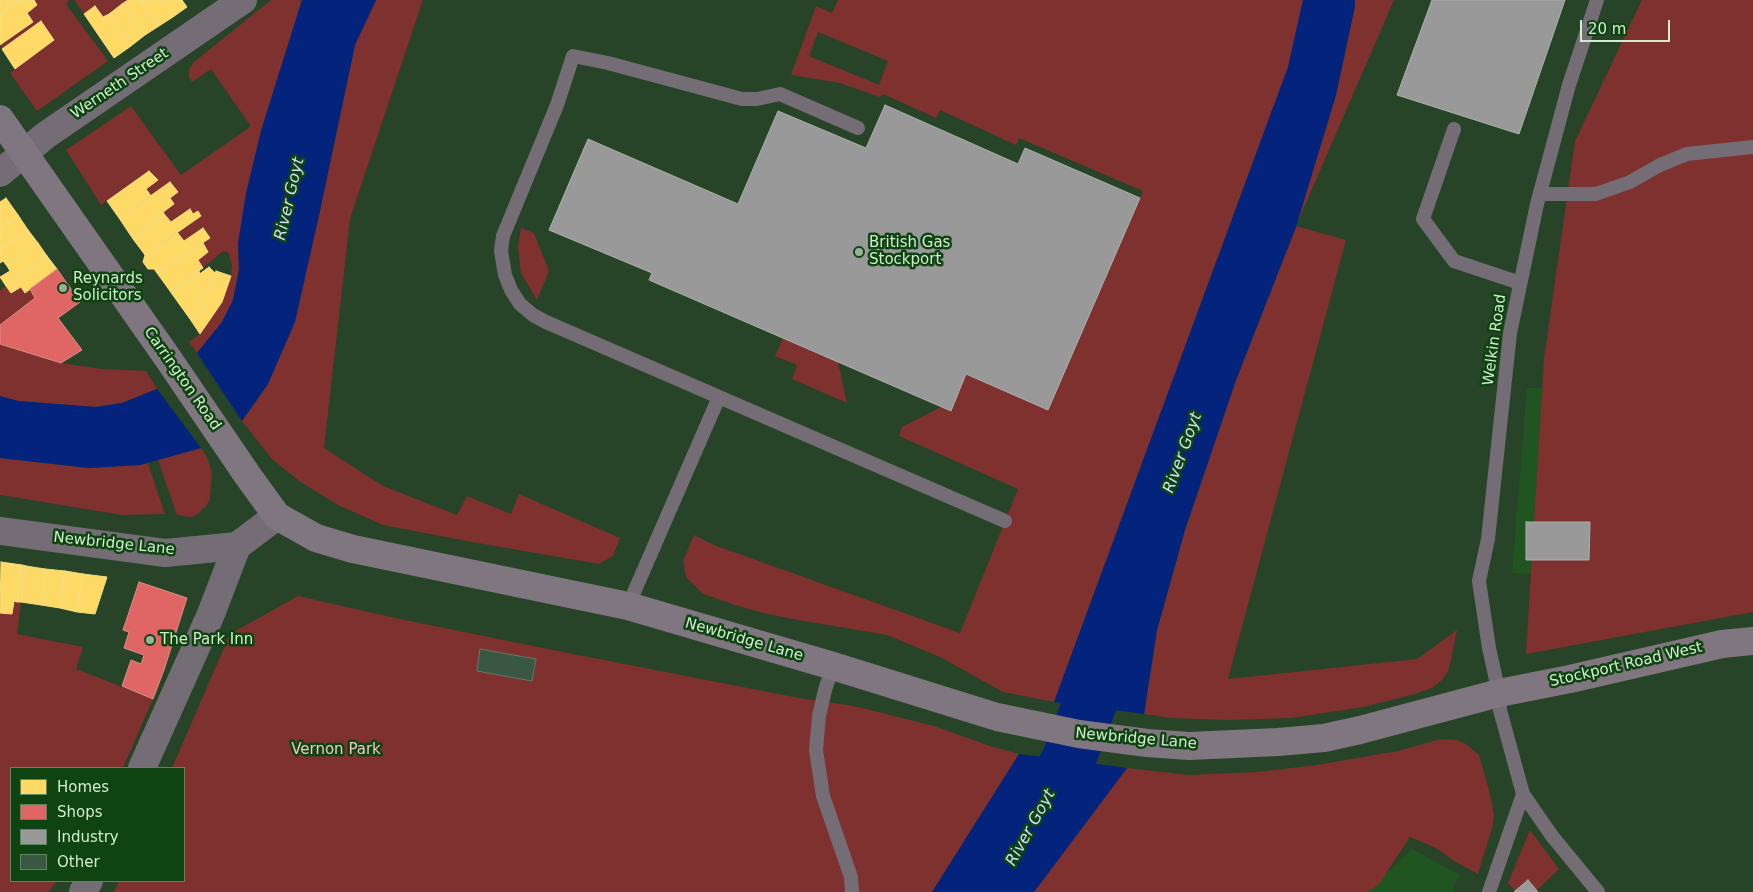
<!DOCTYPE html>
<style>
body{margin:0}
#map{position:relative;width:1753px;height:892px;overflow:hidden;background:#274328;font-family:"DejaVu Sans",sans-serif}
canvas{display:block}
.legend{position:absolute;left:10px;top:767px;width:175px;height:115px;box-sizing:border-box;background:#104312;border:1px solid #5d875e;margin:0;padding:6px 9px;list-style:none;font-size:15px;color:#d1eccf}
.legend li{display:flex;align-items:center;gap:10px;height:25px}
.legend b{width:25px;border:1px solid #5d875e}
.scale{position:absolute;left:1580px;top:20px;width:90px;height:22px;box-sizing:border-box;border:2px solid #d1eccf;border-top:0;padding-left:6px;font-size:15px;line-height:18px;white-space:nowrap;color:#d1eccf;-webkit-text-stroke:4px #104312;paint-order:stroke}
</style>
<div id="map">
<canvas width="1753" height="892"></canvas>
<ul class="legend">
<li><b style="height:14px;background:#ffd966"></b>Homes</li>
<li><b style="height:14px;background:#e06666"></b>Shops</li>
<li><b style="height:14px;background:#999"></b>Industry</li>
<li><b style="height:14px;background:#3a5744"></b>Other</li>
</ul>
<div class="scale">20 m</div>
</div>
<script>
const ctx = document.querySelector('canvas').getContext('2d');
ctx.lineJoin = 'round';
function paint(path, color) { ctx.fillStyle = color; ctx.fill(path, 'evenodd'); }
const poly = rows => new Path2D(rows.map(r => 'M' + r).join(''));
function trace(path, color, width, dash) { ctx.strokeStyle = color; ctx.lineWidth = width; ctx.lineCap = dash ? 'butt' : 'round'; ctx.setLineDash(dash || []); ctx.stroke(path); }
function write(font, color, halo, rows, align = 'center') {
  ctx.font = font + ' "DejaVu Sans",sans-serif'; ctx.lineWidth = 5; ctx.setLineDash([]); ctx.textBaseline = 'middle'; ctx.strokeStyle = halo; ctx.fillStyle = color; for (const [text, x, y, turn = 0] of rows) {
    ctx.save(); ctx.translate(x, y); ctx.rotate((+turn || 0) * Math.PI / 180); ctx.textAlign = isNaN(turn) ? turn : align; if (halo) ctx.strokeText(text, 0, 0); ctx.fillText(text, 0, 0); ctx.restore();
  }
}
paint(poly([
 [1576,387,1607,578,1512,573,1527,388],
 [1412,849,1460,875,1452,889,1455,892,1367,892]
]), '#205521');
paint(poly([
 [34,0,68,0,69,1,66,4,108,61,37,111,10,73,54,40,41,21,2,49,0,45,33,22,27,13,37,5],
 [74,0,128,0,103,17,95,6,84,14],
 [271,0,302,0,261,131,238,243,239,270,233,300,222,322,197,353,189,342,200,334,222,302,231,276,232,265,228,252,223,251,203,268,198,260,208,252,203,243,210,238,203,228,184,241,177,232,201,216,198,211,171,222,163,212,170,198,178,192,170,182,151,196,146,189,157,180,149,171,101,205,66,150,131,106,181,175,250,127,250,125,211,69,192,82,189,77,189,69,194,62],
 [376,0,423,0,350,219,324,448,383,486,457,515,467,496,511,514,519,494,620,538,613,556,599,564,472,542,383,525,338,505,299,481,272,459,242,421,268,384,318,220,355,45],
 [838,0,1303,0,1288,67,1054,702,1003,692,940,657,887,635,798,620,763,613,735,605,703,594,686,577,683,561,694,535,714,545,960,633,1018,489,899,436,902,427,941,407,951,411,966,374,1048,410,1143,191,1019,138,1016,145,940,110,936,118,883,94,880,97,840,83,791,75,816,6,832,13],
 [818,32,888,61,879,85,809,56],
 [1355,0,1394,0,1296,226,1346,240,1228,679,1417,659,1457,630,1449,669,1443,679,1432,688,1415,694,1363,707,1292,718,1228,720,1171,718,1144,714,1157,630,1185,530,1235,383,1296,227,1336,95,1355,6],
 [1642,0,1753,0,1753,612,1526,654,1544,359,1575,141],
 [521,228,534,233,549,271,537,300,521,273,518,246],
 [6,286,11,293,21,287,25,293,30,289,35,298,0,325,0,291],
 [783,338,838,362,847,403,792,379,797,365,775,356],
 [0,344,61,363,102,369,146,371,157,389,122,403,96,407,18,401,0,396],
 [201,448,207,457,212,473,210,499,206,506,198,514,191,517,177,515,158,460],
 [0,458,89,468,140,465,148,463,165,514,122,515,0,495],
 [298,596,395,618,553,650,799,698,854,706,934,726,990,746,1019,754,932,892,114,892,119,881,184,881,184,768,172,768,230,634],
 [14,601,21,602,17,634,83,647,76,669,153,699,123,768,11,768,11,881,57,881,48,892,0,892,0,613,12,614],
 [1441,739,1457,740,1466,744,1479,755,1489,790,1494,814,1493,825,1478,874,1454,861,1436,848,1410,837,1379,884,1368,892,1034,892,1127,768,1189,775,1257,772,1317,765,1398,751],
 [1530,830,1559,869,1537,890,1528,880,1515,891,1508,883]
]), '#7e312e');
paint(poly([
 [302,0,376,0,355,45,318,220,295,322,268,384,242,421,197,353,222,322,233,300,239,270,238,243,246,193,261,131],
 [1303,0,1355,0,1355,6,1336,95,1296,227,1236,380,1185,530,1157,630,1144,714,1054,702,1288,67],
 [157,389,201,448,140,465,89,468,0,458,0,396,18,401,96,407,122,403],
 [1019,754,1127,768,1034,892,932,892]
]), '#04237d');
const homes = poly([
 [0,0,22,0,0,15,0,0],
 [22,0,34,0,37,5,27,13,33,22,0,45,0,15,22,0],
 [128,0,140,0,159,26,145,35,122,4,128,0],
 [140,0,160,0,173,17,159,26,140,0],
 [160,0,182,0,187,7,173,17,160,0],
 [122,4,145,35,131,46,109,14,122,4],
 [95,6,103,17,109,14,131,46,114,58,84,14,95,6],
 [41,21,54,40,15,69,2,49,41,21],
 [149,171,158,180,146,189,151,196,119,218,107,201,149,171],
 [170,182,178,192,170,198,174,204,131,236,119,218,170,182],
 [6,198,18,215,0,228,0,202,6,198],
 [190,209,193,214,198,211,201,216,145,255,133,239,165,215,171,222,190,209],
 [163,212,165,215,133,239,131,236,163,212],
 [18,215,28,230,0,250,0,228,18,215],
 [203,228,210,238,157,273,154,269,148,269,143,262,145,255,177,232,184,241,203,228],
 [28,230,38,243,7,266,3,261,0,263,0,250,28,230],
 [38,243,47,256,6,286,0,277,10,271,7,266,38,243],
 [203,243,208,252,198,260,203,268,170,291,157,273,203,243],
 [47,256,57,269,25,293,21,287,11,293,6,286,47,256],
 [209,267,215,273,210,287,197,297,205,309,190,319,172,294,209,267],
 [199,271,200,274,172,294,170,291,199,271],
 [216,271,231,276,222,302,200,334,190,319,205,309,197,297,210,287,216,271],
 [1,562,22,565,17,602,14,601,12,614,0,613,1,562],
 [22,565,26,566,21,602,17,602,22,565],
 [26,566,45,569,41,605,21,602,26,566],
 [45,569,65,571,60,608,41,605,45,569],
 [65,571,83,574,77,612,60,608,65,571],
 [83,574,107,577,95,614,77,612,83,574]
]);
paint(homes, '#ffd966');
trace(homes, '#f1df86', 1);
const shops = poly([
 [57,269,80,302,58,318,82,350,61,363,0,344,0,325,35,298,30,289,57,269],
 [139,582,187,598,164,670,153,699,122,686,131,660,141,664,144,655,124,648,129,632,123,630,139,582]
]);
paint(shops, '#e06666');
trace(shops, '#dc8e86', 1);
const industry = poly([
 [1432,0,1565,0,1519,134,1397,95,1432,0],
 [885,105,1018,164,1025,148,1140,198,1048,410,966,374,951,411,649,280,652,273,549,230,588,139,738,204,778,111,866,148,885,105],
 [1526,522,1590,522,1589,560,1526,560,1526,522],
 [1528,880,1538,892,1514,892,1515,891,1528,880]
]);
paint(industry, '#999');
trace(industry, '#aab2a9', 1);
trace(poly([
 [995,892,1068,761,1115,637]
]), '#04237d', 54);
const building = poly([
 [480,649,536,659,532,681,477,671,480,649]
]);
paint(building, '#3a5744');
trace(building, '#5f7b68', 1);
trace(poly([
 [1597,0,1569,85,1537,204,1510,333,1488,539,1479,581,1489,648,1499,693,1500,710,1523,794,1552,836,1598,892],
 [858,128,780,94,757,99,742,99,608,63,573,56,557,105,503,236,501,251,505,275,511,290,520,304,533,315,546,322,1005,521],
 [1454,129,1423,219,1454,261,1520,283],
 [1540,194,1596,194,1630,182,1660,165,1687,154,1753,147],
 [628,606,719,397],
 [833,666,825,690,819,716,816,750,823,796,851,877,852,892],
 [1489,892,1523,794]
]), '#746d75', 14);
trace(poly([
 [0,173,46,135,243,0],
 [142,768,211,614,237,546],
 [83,892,89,881]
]), '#746d75', 28);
trace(poly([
 [0,531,165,553,237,546,277,516]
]), '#746d75', 28);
trace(poly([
 [0,119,167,357,248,476,277,516,316,538,336,544,353,549,628,606,833,666,997,717,1079,734,1147,743,1189,746,1278,742,1324,738,1360,730,1499,693,1570,679,1722,644,1753,641]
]), '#7f7680', 28);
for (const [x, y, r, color] of [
 [859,252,5,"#96b195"],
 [63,288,5,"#96b195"],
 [150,640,5,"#96b195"]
]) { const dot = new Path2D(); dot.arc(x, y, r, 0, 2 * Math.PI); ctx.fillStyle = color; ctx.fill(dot); trace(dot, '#104312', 2); }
write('15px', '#d1eccf', '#104312', [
 ["Werneth Street",120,84,-34],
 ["Welkin Road",1495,340,-82],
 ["Carrington Road",182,379,55],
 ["Newbridge Lane",114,544,6],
 ["Newbridge Lane",744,640,16],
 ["Stockport Road West",1626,665,-13],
 ["Newbridge Lane",1136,739,5]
]);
write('15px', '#d1eccf', '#104312', [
 ["British Gas",869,243],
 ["Stockport",869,260],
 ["Reynards",73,279],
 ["Solicitors",73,296],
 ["The Park Inn",160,640]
], 'left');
write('15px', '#ebc8c5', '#104312', [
 ["Vernon Park",336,750]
]);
write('italic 16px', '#d1dffa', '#104312', [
 ["River Goyt",290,199,-77],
 ["River Goyt",1183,453,-70],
 ["River Goyt",1031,828,-61]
]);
</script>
